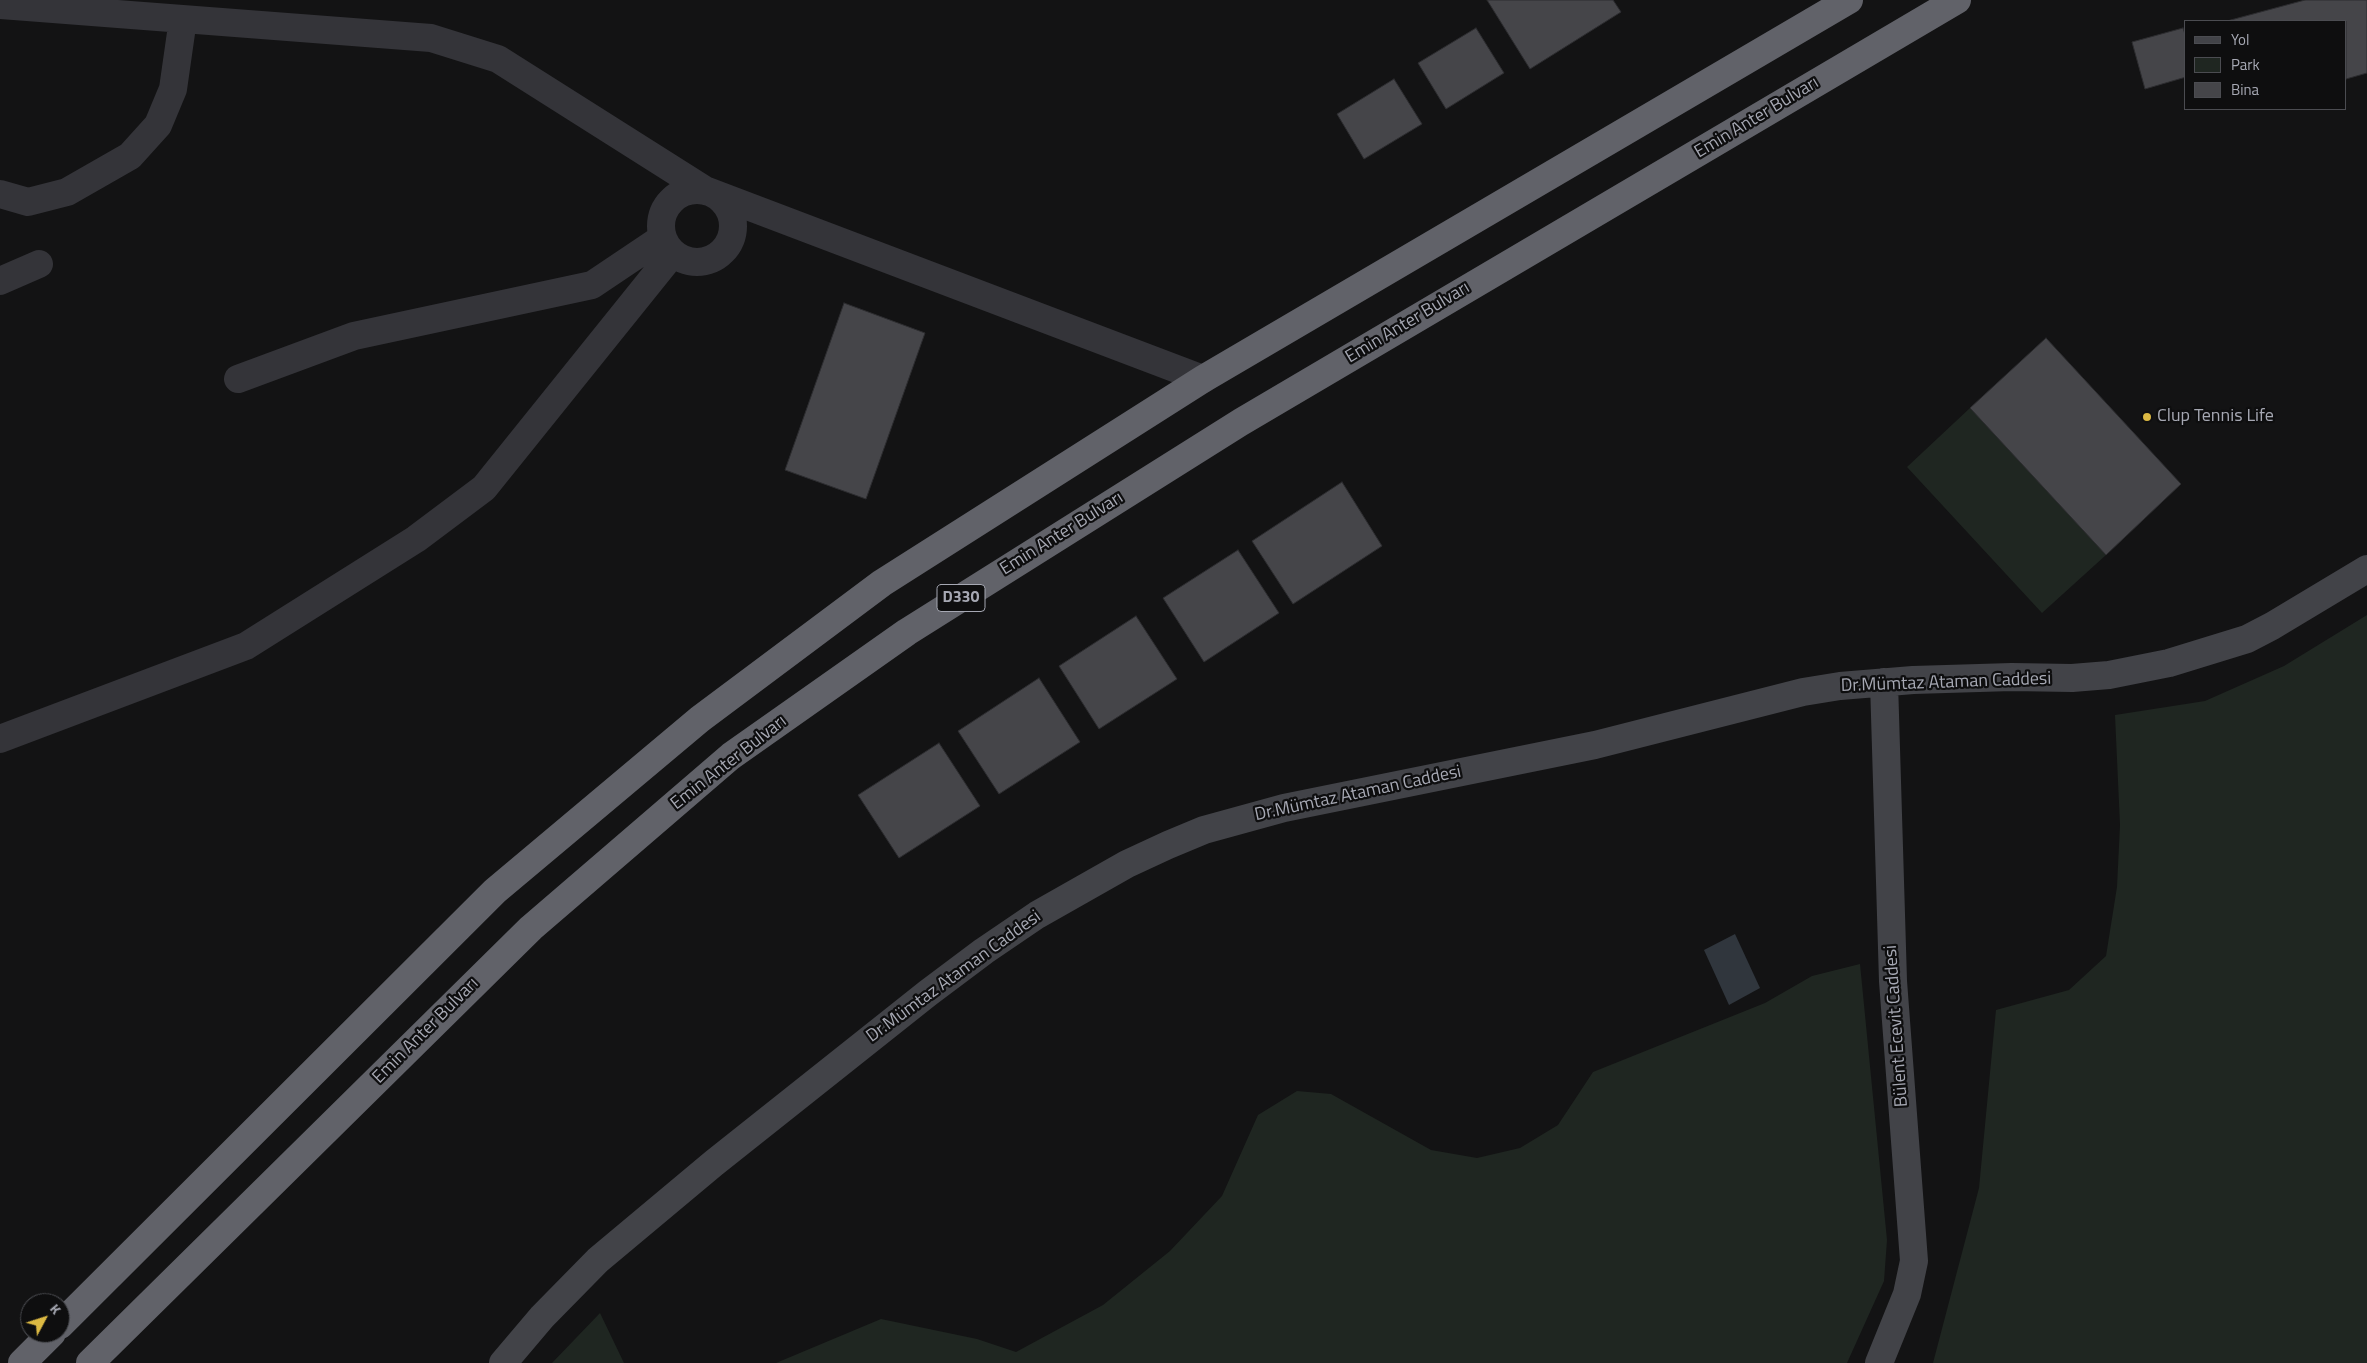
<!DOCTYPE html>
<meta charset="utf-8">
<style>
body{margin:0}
#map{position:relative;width:2367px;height:1363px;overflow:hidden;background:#131314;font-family:"Titillium Web",sans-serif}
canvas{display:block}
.legend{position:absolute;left:2184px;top:20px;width:162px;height:90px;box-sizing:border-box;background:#0e0e0f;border:1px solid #4b4c51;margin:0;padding:6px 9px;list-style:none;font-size:15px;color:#a6a8b3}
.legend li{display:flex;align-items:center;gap:10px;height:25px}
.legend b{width:25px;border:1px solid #4b4c51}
.north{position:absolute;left:20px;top:1293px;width:50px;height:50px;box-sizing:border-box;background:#0e0e0f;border:1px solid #4b4c51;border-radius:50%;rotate:50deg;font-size:14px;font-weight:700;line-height:20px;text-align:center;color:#a6a8b3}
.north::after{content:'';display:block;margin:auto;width:18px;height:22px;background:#dcb943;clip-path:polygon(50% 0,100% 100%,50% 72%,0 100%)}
</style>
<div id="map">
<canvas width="2367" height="1363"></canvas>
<ul class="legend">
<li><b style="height:6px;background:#424348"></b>Yol</li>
<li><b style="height:14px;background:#1f2621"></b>Park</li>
<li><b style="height:14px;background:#454549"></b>Bina</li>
</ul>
<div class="north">K</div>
</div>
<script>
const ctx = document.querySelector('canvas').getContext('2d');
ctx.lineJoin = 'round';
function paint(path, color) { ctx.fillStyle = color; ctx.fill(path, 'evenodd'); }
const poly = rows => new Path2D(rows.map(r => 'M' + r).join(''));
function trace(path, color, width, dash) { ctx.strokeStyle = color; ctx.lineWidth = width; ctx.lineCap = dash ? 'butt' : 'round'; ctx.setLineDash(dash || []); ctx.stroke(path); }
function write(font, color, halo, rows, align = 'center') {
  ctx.font = font + ' "Titillium Web",sans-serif'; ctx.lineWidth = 4.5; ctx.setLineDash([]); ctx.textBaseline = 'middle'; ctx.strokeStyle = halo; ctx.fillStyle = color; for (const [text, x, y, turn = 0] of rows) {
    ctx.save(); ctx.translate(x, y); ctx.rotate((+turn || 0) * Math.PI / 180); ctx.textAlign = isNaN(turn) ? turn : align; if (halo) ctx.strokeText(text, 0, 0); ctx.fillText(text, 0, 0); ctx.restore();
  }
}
paint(poly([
 [1970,408,2106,555,2042,613,1907,467],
 [2367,615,2367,1363,1933,1363,1979,1188,1996,1010,2069,990,2106,956,2117,887,2120,825,2115,715,2205,701,2284,666],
 [1860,964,1887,1240,1884,1281,1847,1363,776,1363,881,1319,977,1339,1016,1352,1103,1305,1170,1251,1222,1196,1258,1115,1297,1091,1331,1094,1431,1150,1477,1158,1520,1148,1558,1125,1593,1072,1765,1003,1812,976],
 [600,1313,624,1363,552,1363]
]), '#1f2621');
paint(poly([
 [1735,934,1760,988,1729,1005,1704,950]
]), '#30363d');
const building = poly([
 [1487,0,1613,0,1621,12,1530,69,1487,0],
 [2305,0,2367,0,2367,73,2346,79,2346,21,2227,21,2305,0],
 [1476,28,1504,73,1446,109,1418,63,1476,28],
 [2183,28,2186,38,2186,77,2145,89,2132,42,2183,28],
 [1394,79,1422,124,1364,159,1337,114,1394,79],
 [844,303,925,333,866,499,785,470,844,303],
 [2046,338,2181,484,2106,555,1970,408,2046,338],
 [1342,482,1382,546,1293,604,1252,541,1342,482],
 [1238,550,1279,613,1204,662,1163,598,1238,550],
 [1136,616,1177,679,1099,729,1059,666,1136,616],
 [1039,678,1080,742,999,794,958,731,1039,678],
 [939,743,980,806,899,858,858,795,939,743]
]);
paint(building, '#454549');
trace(building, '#2d2d30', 1);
trace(poly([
 [0,5,431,38,498,59,705,190,1203,379],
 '661 226a36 36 0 1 1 72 0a36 36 0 1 1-72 0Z',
 [0,194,28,202,67,192,130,156,158,125,173,89,183,19],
 [0,281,39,264],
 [238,379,354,336,592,285,662,238],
 [0,739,246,646,416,539,484,488,673,253]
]), '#343439', 28);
trace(poly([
 [503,1363,542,1317,598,1260,714,1163,928,993,984,951,1037,915,1127,864,1168,845,1204,830,1284,808,1595,745,1803,692,1840,686,1913,680,2012,677,2072,678,2109,675,2169,663,2247,639,2272,626,2367,569],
 [1879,1363,1907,1294,1914,1261,1893,981,1884,682]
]), '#424348', 28);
trace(poly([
 [60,1325,495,891,700,719,882,583,1203,379,1849,0],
 [22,1363,52,1333],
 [90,1363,531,928,731,756,907,632,1241,422,1957,0]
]), '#616269', 28);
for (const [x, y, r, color] of [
 [2147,417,5,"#dcb943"]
]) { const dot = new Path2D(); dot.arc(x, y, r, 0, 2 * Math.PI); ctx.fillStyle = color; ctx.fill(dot); trace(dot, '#0e0e0f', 2); }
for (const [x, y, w] of [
 [961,598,48]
]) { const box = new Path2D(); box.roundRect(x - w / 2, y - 13.5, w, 27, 4); ctx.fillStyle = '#0e0e0f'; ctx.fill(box); trace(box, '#a6a8b3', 1); }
write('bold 16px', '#a6a8b3', null, [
 ["D330",961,598]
]);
write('18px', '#a6a8b3', '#0e0e0f', [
 ["Emin Anter Bulvarı",1757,118,-31],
 ["Emin Anter Bulvarı",1408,323,-31],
 ["Emin Anter Bulvarı",1062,534,-32],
 ["Dr.Mümtaz Ataman Caddesi",1946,683,-2],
 ["Emin Anter Bulvarı",729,763,-38],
 ["Dr.Mümtaz Ataman Caddesi",1358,794,-12],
 ["Dr.Mümtaz Ataman Caddesi",954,977,-36],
 ["Bülent Ecevit Caddesi",1897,1026,-94],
 ["Emin Anter Bulvarı",426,1031,-45]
]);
write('18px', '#a6a8b3', '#0e0e0f', [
 ["Clup Tennis Life",2157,417]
], 'left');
</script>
